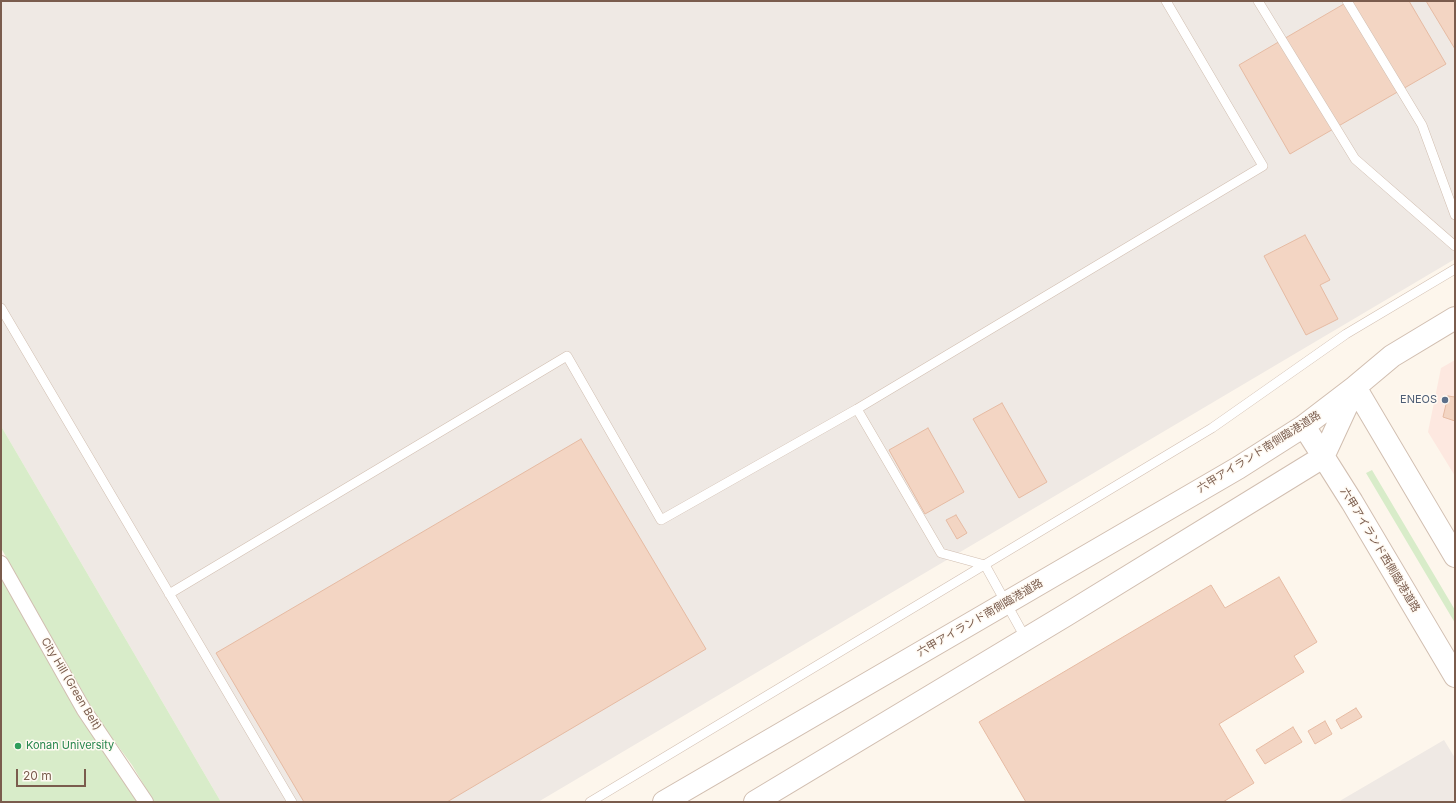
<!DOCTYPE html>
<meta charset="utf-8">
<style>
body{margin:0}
#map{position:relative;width:1456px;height:803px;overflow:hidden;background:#fdf6ec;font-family:Inter,sans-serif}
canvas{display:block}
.frame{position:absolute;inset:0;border:2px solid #7a5c4d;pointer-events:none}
.scale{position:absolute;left:16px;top:769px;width:70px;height:18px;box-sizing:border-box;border:2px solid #7a5c4d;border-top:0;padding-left:5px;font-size:12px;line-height:14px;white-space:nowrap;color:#7a5c4d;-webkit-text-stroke:3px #fffaf3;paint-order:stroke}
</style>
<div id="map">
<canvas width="1456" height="803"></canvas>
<div class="frame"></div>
<div class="scale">20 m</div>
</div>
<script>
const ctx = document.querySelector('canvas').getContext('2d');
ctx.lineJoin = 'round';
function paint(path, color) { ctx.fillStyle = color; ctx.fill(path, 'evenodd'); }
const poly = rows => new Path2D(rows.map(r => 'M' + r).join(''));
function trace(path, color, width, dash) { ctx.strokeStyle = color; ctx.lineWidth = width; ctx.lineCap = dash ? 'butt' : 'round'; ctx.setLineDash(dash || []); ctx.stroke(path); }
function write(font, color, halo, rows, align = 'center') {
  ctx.font = font + ' Inter,"Noto Sans JP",sans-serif'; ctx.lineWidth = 3; ctx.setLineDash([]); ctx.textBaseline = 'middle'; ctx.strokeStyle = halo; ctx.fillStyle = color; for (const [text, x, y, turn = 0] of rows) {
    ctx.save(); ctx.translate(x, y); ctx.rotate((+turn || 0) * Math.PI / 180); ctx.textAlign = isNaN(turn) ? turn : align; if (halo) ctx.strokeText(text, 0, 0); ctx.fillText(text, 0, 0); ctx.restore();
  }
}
paint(poly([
 [1455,360,1455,476,1428,432,1441,368]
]), '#fde8e0');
paint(poly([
 [1,1,1455,1,1455,259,538,802,221,802,1,426],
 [1444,740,1455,758,1455,802,1338,802]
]), '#efe9e4');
paint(poly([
 [1,426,221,802,154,802,132,765,104,727,89,703,1,548],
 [1372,470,1455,610,1455,623,1366,473],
 [1,575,138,802,1,802]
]), '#d8ecc9');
const building = poly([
 [1349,1,1409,1,1446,64,1290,154,1239,65,1349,1],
 [1426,1,1455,1,1455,49,1426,1],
 [1305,235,1330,280,1320,285,1338,319,1306,335,1264,256,1305,235],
 [1448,396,1455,397,1455,421,1443,417,1448,396],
 [1002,403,1047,482,1019,498,973,419,1002,403],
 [928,428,964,492,925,514,889,450,928,428],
 [581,439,706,649,447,802,304,802,216,653,581,439],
 [956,515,967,533,957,539,946,520,956,515],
 [1279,577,1317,642,1294,656,1304,672,1219,724,1254,783,1223,802,1026,802,979,722,1211,585,1225,608,1279,577],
 [1356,708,1362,717,1341,729,1336,720,1356,708],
 [1325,721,1332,734,1315,744,1308,731,1325,721],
 [1293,727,1302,742,1265,764,1256,750,1293,727]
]);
paint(building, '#f3d5c3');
trace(building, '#e6bba3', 1);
const service = poly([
 [1258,1,1355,159,1455,246],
 [1347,1,1422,125,1455,215],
 [1,308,292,802],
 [169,594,567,356,661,520,857,409],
 [1026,639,985,565,941,553,857,409,1263,166,1166,1],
 [590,802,1212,428,1346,334,1455,269]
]);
const pedestrian = poly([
 [1,563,84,710,146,802]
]);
const tertiary = poly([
 [1355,387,1455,556],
 [1304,426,1352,502,1455,676],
 [664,802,1238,468,1304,426,1355,387,1392,356,1455,318],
 [755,802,1066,615,1323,457,1354,390]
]);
trace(service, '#d1beb0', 10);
trace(pedestrian, '#d1beb0', 16);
trace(tertiary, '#d1beb0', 24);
trace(service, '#fff', 9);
trace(pedestrian, '#fff', 14);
trace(tertiary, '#fff', 22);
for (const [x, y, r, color] of [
 [1445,400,4,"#5c6f8a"],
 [18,746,4,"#2e9e5b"]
]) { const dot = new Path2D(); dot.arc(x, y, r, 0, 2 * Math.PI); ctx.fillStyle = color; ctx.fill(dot); trace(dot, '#fffaf3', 1.5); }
write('11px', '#4e5e75', '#fffaf3', [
 ["ENEOS",1437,400]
], 'right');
write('11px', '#7a5c4d', '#fffaf3', [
 ["六甲アイランド南側臨港道路",1259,452,-32],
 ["六甲アイランド西側臨港道路",1380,550,59],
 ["六甲アイランド南側臨港道路",980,618,-30],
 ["City Hill (Green Belt)",71,684,59]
]);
write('11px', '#27864d', '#fffaf3', [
 ["Konan University",26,746]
], 'left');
</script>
